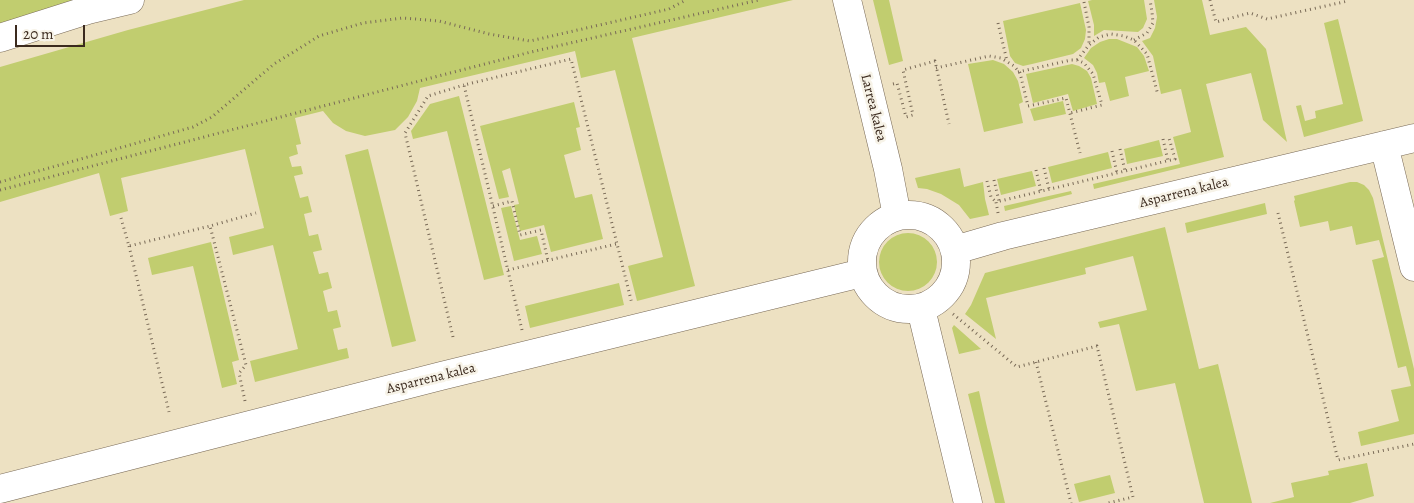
<!DOCTYPE html>
<style>
body{margin:0}
#map{position:relative;width:1414px;height:503px;overflow:hidden;background:#ede1c2;font-family:Alegreya,serif}
canvas{display:block}
.scale{position:absolute;left:15px;top:25px;width:70px;height:22px;box-sizing:border-box;border:2px solid #3b2a1e;border-top:0;padding-left:6px;font-size:15px;line-height:18px;white-space:nowrap;color:#3b2a1e;-webkit-text-stroke:4px #f7f3e8;paint-order:stroke}
</style>
<div id="map">
<canvas width="1414" height="503"></canvas>
<div class="scale">20 m</div>
</div>
<script>
const ctx = document.querySelector('canvas').getContext('2d');
ctx.lineJoin = 'round';
function paint(path, color) { ctx.fillStyle = color; ctx.fill(path, 'evenodd'); }
const poly = rows => new Path2D(rows.map(r => 'M' + r).join(''));
function trace(path, color, width, dash) { ctx.strokeStyle = color; ctx.lineWidth = width; ctx.lineCap = dash ? 'butt' : 'round'; ctx.setLineDash(dash || []); ctx.stroke(path); }
function write(font, color, halo, rows, align = 'center') {
  ctx.font = font + ' Alegreya,serif'; ctx.lineWidth = 5; ctx.setLineDash([]); ctx.textBaseline = 'middle'; ctx.strokeStyle = halo; ctx.fillStyle = color; for (const [text, x, y, turn = 0] of rows) {
    ctx.save(); ctx.translate(x, y); ctx.rotate((+turn || 0) * Math.PI / 180); ctx.textAlign = isNaN(turn) ? turn : align; if (halo) ctx.strokeText(text, 0, 0); ctx.fillText(text, 0, 0); ctx.restore();
  }
}
paint(poly([
 [0,0,86,0,0,25],
 [244,0,793,0,632,38,695,286,637,301,628,266,663,257,615,70,581,78,575,51,420,88,417,101,408,117,395,130,365,136,346,131,333,123,323,111,295,118,301,144,296,145,298,154,289,157,292,167,301,166,303,174,294,176,300,198,308,196,312,212,304,214,309,236,318,234,322,250,313,252,319,274,328,272,332,288,323,291,328,312,337,310,341,327,333,329,338,350,347,348,349,358,255,382,250,361,298,349,273,245,233,255,229,237,264,228,245,149,121,178,128,211,110,216,99,173,0,202,0,67,128,30],
 [873,0,889,0,903,61,889,65],
 [1092,0,1144,0,1147,19,1143,28,1138,32,1104,30,1094,36,1094,25,1088,1],
 [1154,0,1202,0,1210,35,1246,27,1266,49,1287,142,1263,120,1251,73,1206,84,1224,157,1094,189,1093,184,1180,164,1173,137,1191,132,1181,89,1161,94,1153,56,1142,41,1150,38,1155,28,1157,17],
 [1080,3,1086,30,1085,39,1081,48,1073,54,1032,64,1023,66,1015,63,1010,56,1003,21],
 [1338,19,1363,121,1304,137,1296,106,1301,105,1305,121,1316,118,1315,111,1343,104,1324,23],
 [1109,39,1117,39,1137,47,1144,56,1149,71,1125,77,1129,96,1110,101,1105,82,1099,83,1097,73,1093,65,1084,58,1091,48,1100,42],
 [993,60,1004,64,1013,72,1018,81,1023,102,1019,104,1023,123,984,132,968,64],
 [1072,64,1079,66,1087,71,1091,78,1097,104,1073,111,1068,94,1033,103,1026,74],
 [459,96,504,275,484,280,447,131,413,139,411,131,430,104],
 [1063,101,1066,114,1034,121,1030,109],
 [574,102,580,127,576,128,581,150,564,155,575,198,592,194,603,239,551,252,544,225,520,231,514,205,519,204,510,168,502,171,509,197,499,199,480,126],
 [1159,140,1163,156,1127,164,1124,149],
 [368,149,416,341,392,347,345,155],
 [1108,152,1112,168,1052,183,1048,167],
 [960,168,964,187,983,182,985,199,989,215,970,219,959,205,941,194,927,189,918,188,915,178],
 [1032,171,1036,186,1001,195,997,179],
 [1350,182,1357,182,1364,185,1369,190,1373,198,1414,369,1414,434,1361,446,1358,432,1399,421,1391,390,1411,386,1406,366,1398,368,1372,260,1384,257,1379,240,1356,245,1352,226,1330,231,1328,221,1300,227,1294,201,1295,200,1294,196],
 [1071,191,1072,194,1005,211,1004,206],
 [1265,203,1267,214,1187,233,1185,223],
 [511,206,520,240,537,236,542,254,514,261,501,208],
 [1165,227,1199,369,1218,364,1252,503,1204,503,1175,383,1136,391,1119,324,1100,328,1098,322,1147,310,1133,256,1085,268,1086,274,986,298,996,339,965,314,971,305,985,273],
 '879 262a29 29 0 1 1 58 0a29 29 0 1 1-58 0Z',
 [211,242,239,360,232,362,237,384,222,388,193,266,152,275,148,258],
 [619,283,624,305,530,328,525,306],
 [954,325,981,349,959,354,952,328],
 [979,391,986,423,1005,503,995,503,968,394],
 [1367,463,1374,496,1350,503,1270,503,1294,497,1291,483,1329,475,1328,471],
 [1110,475,1115,493,1079,502,1074,484]
]), '#c1cd6f');
const minor = poly([
 [847,0,888,169,897,216],
 [1384,145,1414,267],
 '862 262a47 47 0 1 1 94 0a47 47 0 1 1-94 0Z',
 [955,250,1003,236,1414,138],
 [921,309,968,503],
 [0,489,441,376,862,273]
]);
const major = poly([
 [0,38,88,10,130,0]
]);
trace(minor, '#796a57', 29);
trace(major, '#796a57', 29);
trace(poly([
 [1210,0,1216,22,1250,13,1267,19,1348,1],
 [1084,2,1089,27,1089,44],
 [998,23,1007,61],
 [1134,40,1147,33,1153,23,1152,12,1150,0],
 [1077,60,1089,45,1099,37,1111,34,1124,36,1134,40,1147,54,1158,95],
 [936,68,989,56,1001,58,1014,66,1020,73,1028,106,1066,98,1080,153],
 [1018,72,1071,60,1077,60,1084,63,1093,74,1102,105,1070,113],
 [893,84,897,83,906,117,913,115,903,70,935,61,949,124],
 [1163,139,1168,161],
 [1120,149,1125,171],
 [1112,151,1117,173],
 [1044,168,1049,189],
 [1036,170,1041,191],
 [994,180,999,201],
 [987,181,991,197,996,202],
 [0,182,193,127,212,117,274,64,300,48,319,36,363,23,403,18,439,21,489,34,530,41,669,9,686,0],
 [0,190,531,52,759,0],
 [493,206,512,201,520,235,541,230,548,261],
 [998,213,996,202,1175,159,1169,138],
 [1278,213,1338,460,1414,444],
 [121,218,129,246,210,226],
 [129,246,169,412],
 [508,270,616,244],
 [953,314,1017,367,1097,346,1133,497,1108,503],
 [522,330,464,85,571,59,632,304],
 [453,337,405,133,428,96,464,85],
 [1036,362,1071,503],
 [245,401,239,373,246,365,210,226,256,213]
]), '#796a57', 3, [1, 4]);
trace(minor, '#fff', 28);
trace(major, '#fff', 28);
write('14px', '#3b2a1e', '#f7f3e8', [
 ["Larrea kalea",873,108,76],
 ["Asparrena kalea",1184,193,-14],
 ["Asparrena kalea",431,379,-14]
]);
</script>
